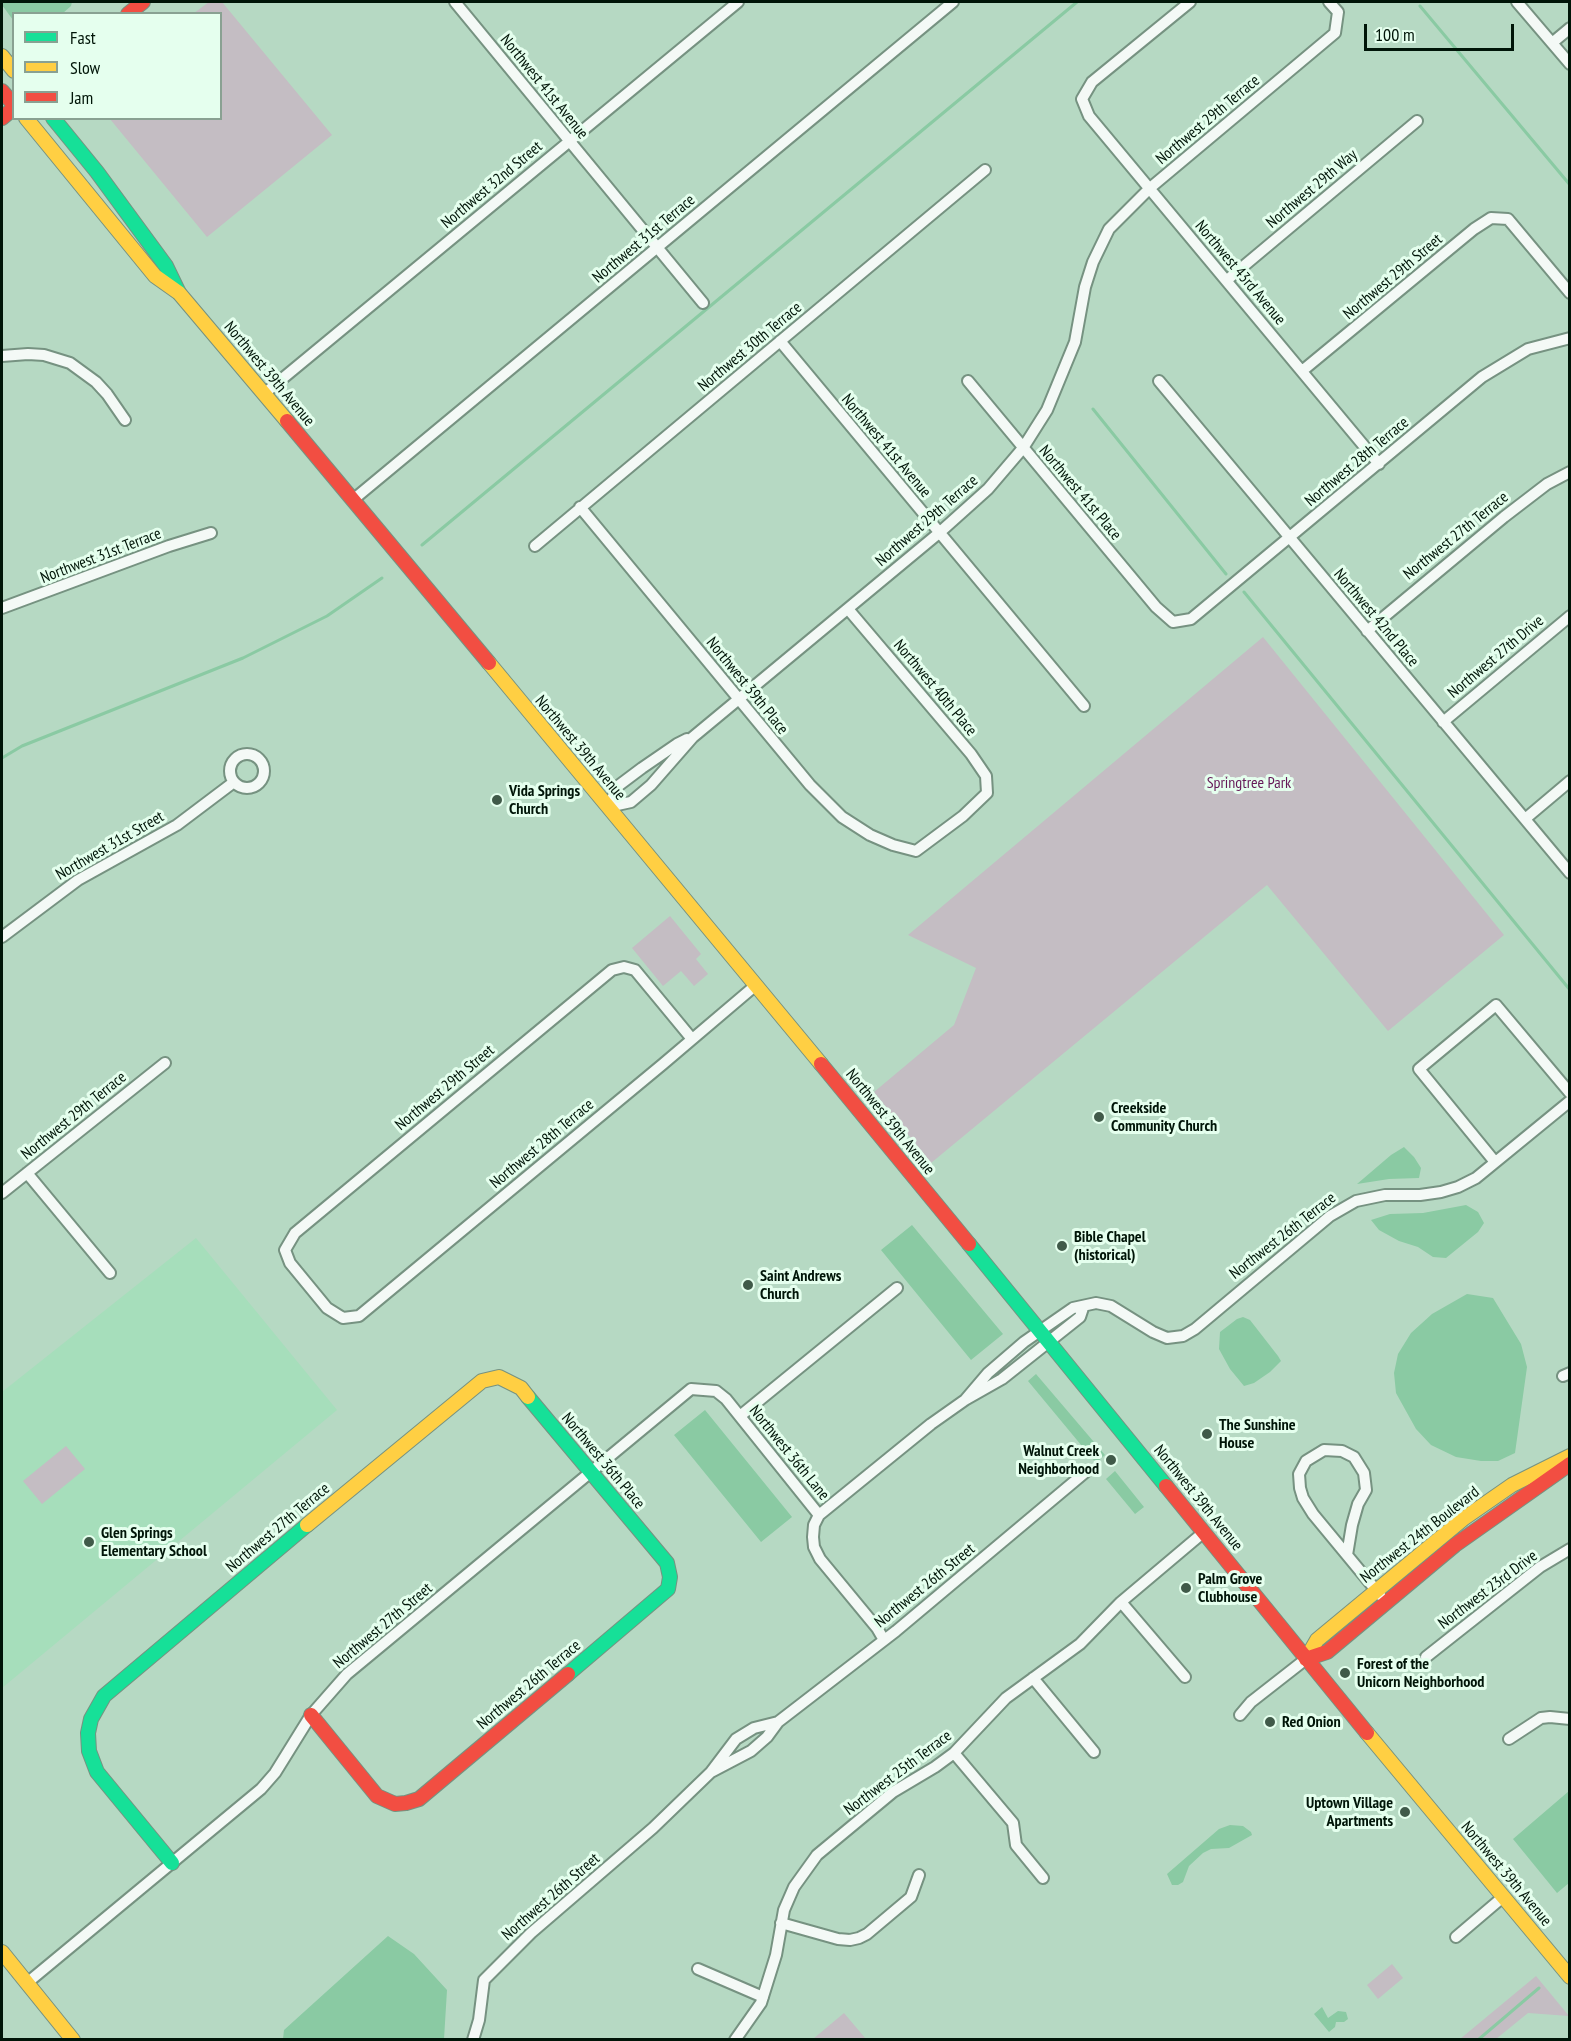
<!DOCTYPE html>
<style>
body{margin:0}
#map{position:relative;width:1571px;height:2041px;overflow:hidden;background:#b6d9c3;font-family:"PT Sans Narrow",sans-serif}
canvas{display:block}
.frame{position:absolute;inset:0;border:3px solid #001508;pointer-events:none}
.legend{position:absolute;left:12px;top:12px;width:210px;height:108px;box-sizing:border-box;background:#e5ffee;border:2px solid #89a192;margin:0;padding:8px 10px;list-style:none;font-size:18px;color:#001508}
.legend li{display:flex;align-items:center;gap:12px;height:30px}
.legend b{width:30px;border:2px solid #89a192}
.scale{position:absolute;left:1364px;top:24px;width:150px;height:27px;box-sizing:border-box;border:3px solid #001508;border-top:0;padding-left:8px;font-size:18px;line-height:21px;white-space:nowrap;color:#001508;-webkit-text-stroke:4px #e5ffee;paint-order:stroke}
</style>
<div id="map">
<canvas width="1571" height="2041"></canvas>
<div class="frame"></div>
<ul class="legend">
<li><b style="height:8px;background:#16e098"></b>Fast</li>
<li><b style="height:8px;background:#ffcf43"></b>Slow</li>
<li><b style="height:8px;background:#f24e42"></b>Jam</li>
</ul>
<div class="scale">100 m</div>
</div>
<script>
const ctx = document.querySelector('canvas').getContext('2d');
ctx.lineJoin = 'round';
function paint(path, color) { ctx.fillStyle = color; ctx.fill(path, 'evenodd'); }
const poly = rows => new Path2D(rows.map(r => 'M' + r).join(''));
function trace(path, color, width, dash) { ctx.strokeStyle = color; ctx.lineWidth = width; ctx.lineCap = dash ? 'butt' : 'round'; ctx.setLineDash(dash || []); ctx.stroke(path); }
function write(font, color, halo, rows, align = 'center') {
  ctx.font = font + ' "PT Sans Narrow",sans-serif'; ctx.lineWidth = 6; ctx.setLineDash([]); ctx.textBaseline = 'middle'; ctx.strokeStyle = halo; ctx.fillStyle = color; for (const [text, x, y, turn = 0] of rows) {
    ctx.save(); ctx.translate(x, y); ctx.rotate((+turn || 0) * Math.PI / 180); ctx.textAlign = isNaN(turn) ? turn : align; if (halo) ctx.strokeText(text, 0, 0); ctx.fillText(text, 0, 0); ctx.restore();
  }
}
paint(poly([
 [196,1238,337,1410,2,1688,2,1392]
]), '#a6debb');
paint(poly([
 [209,2,222,2,332,135,207,237,110,119,220,118,220,14,194,13],
 [1263,637,1504,935,1388,1031,1267,885,931,1163,874,1092,954,1025,976,968,908,935],
 [670,916,701,954,696,959,708,974,694,986,681,971,663,986,632,948],
 [66,1446,85,1469,42,1504,23,1481],
 [1392,1964,1403,1978,1378,1999,1367,1985],
 [1536,1976,1569,2016,1528,2013,1496,2039,1460,2039],
 [844,2013,866,2039,813,2039]
]), '#c4bdc3');
paint(poly([
 [2,2,72,2,71,6,63,13,14,14,13,20,2,5],
 [1404,1147,1414,1157,1421,1168,1419,1178,1389,1179,1357,1184,1391,1155],
 [1466,1205,1478,1212,1484,1223,1478,1232,1446,1258,1433,1257,1418,1247,1399,1241,1379,1230,1371,1220,1390,1214,1423,1213],
 [912,1225,1003,1334,971,1360,881,1250],
 [1467,1294,1493,1298,1521,1344,1527,1367,1515,1453,1498,1461,1481,1461,1456,1457,1431,1445,1416,1429,1396,1393,1394,1373,1398,1354,1411,1333,1432,1314],
 [1243,1317,1250,1320,1278,1356,1281,1361,1270,1372,1254,1383,1244,1386,1230,1369,1219,1349,1220,1332,1237,1319],
 [1036,1374,1105,1455,1096,1463,1028,1381],
 [705,1410,792,1517,761,1542,674,1435],
 [1115,1471,1144,1507,1135,1514,1106,1479],
 [1569,1791,1569,1883,1557,1893,1513,1839],
 [1230,1825,1243,1826,1251,1832,1252,1835,1229,1848,1211,1849,1203,1853,1189,1866,1183,1882,1178,1885,1172,1885,1167,1874,1219,1829],
 [388,1936,414,1954,447,1990,444,2039,283,2039,284,2030],
 [1322,2007,1328,2018,1338,2011,1346,2012,1348,2019,1344,2022,1336,2022,1335,2027,1329,2032,1314,2014]
]), '#8acaa3');
trace(poly([
 [1420,6,1570,185],
 [1093,409,1226,574],
 [422,545,1077,2],
 [1244,592,1570,990],
 [2,758,22,746,243,658,327,616,382,578],
 [1478,2040,1539,1988]
]), '#8acaa3', 3);
const street = poly([
 [455,2,703,303],
 [1190,2,1092,82,1082,99,1089,116,1379,464],
 [1517,2,1570,64],
 [1552,43,1570,28],
 [1227,280,1417,121],
 [780,341,1084,706],
 [2,356,28,354,44,355,70,363,96,382,107,394,125,420],
 [1302,371,1474,229,1491,218,1508,219,1570,293],
 [968,381,1156,607,1173,622,1191,619,1482,377,1528,349,1570,338],
 [1159,381,1570,873],
 [265,393,738,2],
 [354,499,953,2],
 [580,507,810,785,842,817,870,835,893,845,916,851,963,816,987,793,986,776,971,754,848,609],
 [535,546,985,170],
 [2,608,169,546,211,533],
 [1367,631,1504,517,1547,484,1570,472],
 [1443,722,1570,616],
 '230 771a17 17 0 1 1 34 0a17 17 0 1 1-34 0Z',
 [608,807,631,802,651,785,693,737,939,533,988,489,1023,448,1047,410,1075,342,1085,287,1093,262,1109,229,1150,188,1335,33,1338,12,1329,2],
 [608,807,618,786,642,768,677,744,687,739],
 [1525,819,1570,781],
 [2,937,78,880,177,825,234,782],
 [692,1039,635,970,624,967,612,970,295,1233,285,1250,290,1263,327,1308,343,1318,359,1316,663,1064,756,985],
 [1495,1162,1419,1069,1496,1005,1570,1093],
 [27,1173,110,1273],
 [2,1193,165,1063],
 [1563,1376,1570,1373],
 [965,1400,988,1373,1024,1342,1073,1308,1096,1303,1111,1306,1153,1332,1167,1338,1183,1336,1195,1329,1330,1216,1356,1201,1385,1195,1420,1195,1441,1192,1458,1187,1476,1178,1570,1101],
 [740,1416,897,1288],
 [1347,1555,1352,1525,1358,1504,1366,1490,1364,1473,1354,1457,1342,1451,1324,1450,1306,1461,1299,1474,1300,1488,1303,1498,1313,1514,1380,1595],
 [1121,1602,1185,1677],
 [884,1640,877,1628,820,1559,814,1547,813,1537,814,1525,819,1515,931,1424,965,1400,1002,1379,1080,1317,1083,1308],
 [1426,1657,1540,1567,1570,1549],
 [1033,1678,1094,1752],
 [1240,1715,1251,1702,1306,1659],
 [1509,1739,1541,1718,1550,1717,1570,1719],
 [954,1753,1013,1823,1016,1845,1043,1878],
 [711,1772,751,1751,767,1737,778,1722,896,1631,1088,1470],
 [781,1923,838,1939,850,1940,859,1938,867,1934,911,1897,919,1875],
 [1456,1937,1503,1897],
 [698,1969,763,1997],
 [27,1983,261,1789,275,1773,311,1715,347,1674,691,1389,716,1391,726,1399,819,1515],
 [473,2040,479,2020,484,1980,531,1933,653,1828,711,1772,736,1739,754,1728,778,1722],
 [735,2040,761,2003,776,1955,784,1910,794,1887,817,1855,893,1792,935,1767,954,1753,1006,1698,1080,1644,1121,1602,1204,1532]
]);
const fast = poly([
 [53,118,97,172,166,266,179,293],
 [969,1244,1166,1486],
 [528,1397,667,1563,670,1577,668,1589,568,1674],
 [172,1863,97,1772,89,1751,88,1733,91,1719,104,1696,307,1525]
]);
const slow = poly([
 [2,56,14,71],
 [26,118,155,276,179,293,287,421],
 [489,663,821,1064],
 [307,1525,482,1381,499,1377,521,1388,528,1397],
 [1306,1659,1317,1640,1463,1519,1512,1485,1570,1456],
 [1367,1733,1570,1977],
 [2,1952,73,2040]
]);
const jam = poly([
 [128,14,143,2],
 [2,91,14,105],
 [2,118,14,108],
 [287,421,489,663],
 [821,1064,969,1244],
 [1166,1486,1367,1733],
 [1306,1659,1327,1652,1455,1545,1570,1464],
 [311,1715,377,1796,395,1804,406,1803,419,1799,568,1674]
]);
trace(street, '#769281', 14);
trace(fast, '#769281', 16);
trace(slow, '#769281', 16);
trace(jam, '#769281', 16);
trace(street, '#f4f9f6', 10);
trace(fast, '#16e098', 14);
trace(slow, '#ffcf43', 14);
trace(jam, '#f24e42', 14);
for (const [x, y, r, color] of [
 [497,800,6,"#405a49"],
 [1099,1117,6,"#405a49"],
 [1062,1246,6,"#405a49"],
 [748,1285,6,"#405a49"],
 [1207,1434,6,"#405a49"],
 [1111,1460,6,"#405a49"],
 [89,1542,6,"#405a49"],
 [1186,1588,6,"#405a49"],
 [1345,1673,6,"#405a49"],
 [1270,1722,6,"#405a49"],
 [1405,1812,6,"#405a49"]
]) { const dot = new Path2D(); dot.arc(x, y, r, 0, 2 * Math.PI); ctx.fillStyle = color; ctx.fill(dot); trace(dot, '#e5ffee', 2); }
write('16px', '#001508', '#e5ffee', [
 ["Northwest 41st Avenue",544,87,51],
 ["Northwest 29th Terrace",1208,120,-40],
 ["Northwest 32nd Street",492,185,-40],
 ["Northwest 29th Way",1312,189,-40],
 ["Northwest 31st Terrace",644,239,-40],
 ["Northwest 43rd Avenue",1240,273,50],
 ["Northwest 29th Street",1393,277,-40],
 ["Northwest 30th Terrace",750,347,-40],
 ["Northwest 39th Avenue",269,374,50],
 ["Northwest 41st Avenue",886,446,50],
 ["Northwest 28th Terrace",1357,462,-40],
 ["Northwest 41st Place",1080,493,50],
 ["Northwest 29th Terrace",927,521,-41],
 ["Northwest 27th Terrace",1456,536,-39],
 ["Northwest 31st Terrace",101,556,-21],
 ["Northwest 42nd Place",1376,618,50],
 ["Northwest 27th Drive",1496,657,-40],
 ["Northwest 39th Place",747,686,51],
 ["Northwest 40th Place",935,688,50],
 ["Northwest 39th Avenue",580,748,50],
 ["Northwest 31st Street",110,846,-30],
 ["Northwest 29th Street",445,1088,-40],
 ["Northwest 29th Terrace",74,1116,-39],
 ["Northwest 39th Avenue",890,1122,51],
 ["Northwest 28th Terrace",542,1144,-40],
 ["Northwest 26th Terrace",1283,1236,-38],
 ["Northwest 36th Lane",789,1453,51],
 ["Northwest 36th Place",603,1461,50],
 ["Northwest 39th Avenue",1198,1498,51],
 ["Northwest 27th Terrace",278,1528,-40],
 ["Northwest 24th Boulevard",1420,1535,-38],
 ["Northwest 26th Street",925,1586,-39],
 ["Northwest 23rd Drive",1488,1590,-37],
 ["Northwest 27th Street",383,1626,-40],
 ["Northwest 26th Terrace",529,1685,-40],
 ["Northwest 25th Terrace",898,1773,-37],
 ["Northwest 39th Avenue",1506,1874,50],
 ["Northwest 26th Street",551,1897,-41]
]);
write('16px', '#651857', '#e5ffee', [
 ["Springtree Park",1249,783]
]);
write('bold 16px', '#001508', '#e5ffee', [
 ["Vida Springs",509,791],
 ["Church",509,809],
 ["Creekside",1111,1108],
 ["Community Church",1111,1126],
 ["Bible Chapel",1074,1237],
 ["(historical)",1074,1255],
 ["Saint Andrews",760,1276],
 ["Church",760,1294],
 ["The Sunshine",1219,1425],
 ["House",1219,1443],
 ["Walnut Creek",1099,1451,"right"],
 ["Neighborhood",1099,1469,"right"],
 ["Glen Springs",101,1533],
 ["Elementary School",101,1551],
 ["Palm Grove",1198,1579],
 ["Clubhouse",1198,1597],
 ["Forest of the",1357,1664],
 ["Unicorn Neighborhood",1357,1682],
 ["Red Onion",1282,1722],
 ["Uptown Village",1393,1803,"right"],
 ["Apartments",1393,1821,"right"]
], 'left');
</script>
